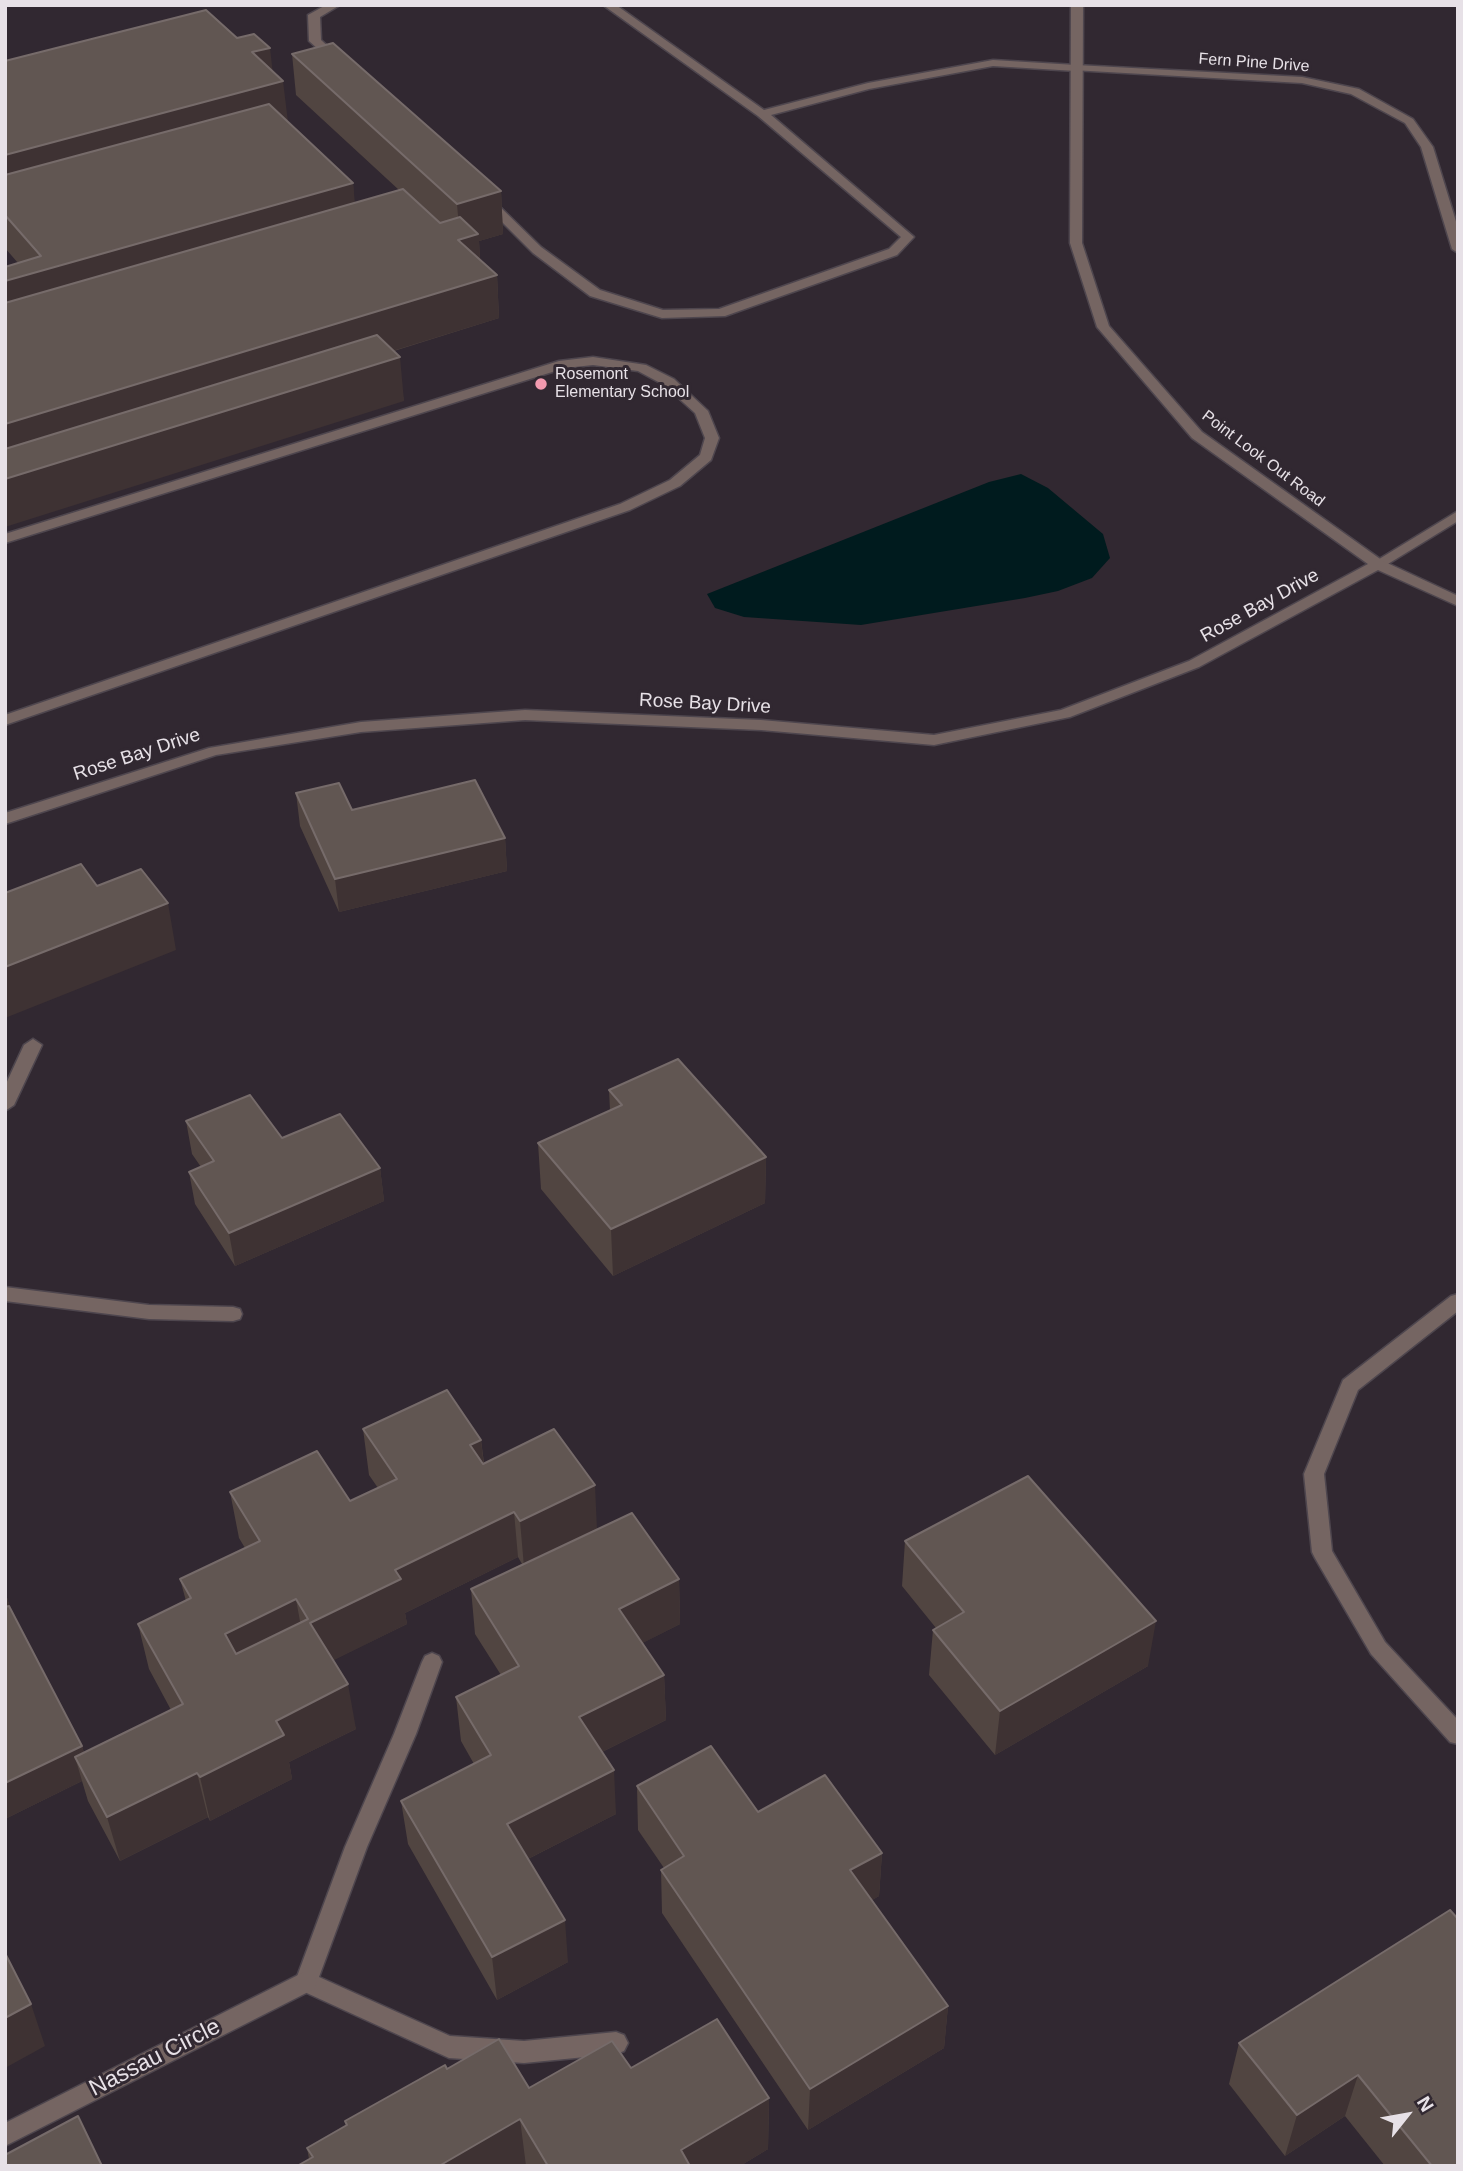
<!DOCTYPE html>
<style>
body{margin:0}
#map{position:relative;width:1463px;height:2171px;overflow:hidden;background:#312831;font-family:Arial,sans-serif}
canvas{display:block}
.frame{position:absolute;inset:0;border:7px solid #e7e1e7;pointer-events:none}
.north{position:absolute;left:1372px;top:2080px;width:70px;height:70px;-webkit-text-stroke:5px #312831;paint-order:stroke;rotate:59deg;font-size:19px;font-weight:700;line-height:28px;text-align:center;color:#e7e1e7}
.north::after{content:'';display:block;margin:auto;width:24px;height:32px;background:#e7e1e7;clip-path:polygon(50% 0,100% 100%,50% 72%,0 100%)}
</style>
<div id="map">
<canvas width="1463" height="2171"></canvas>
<div class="frame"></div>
<div class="north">N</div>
</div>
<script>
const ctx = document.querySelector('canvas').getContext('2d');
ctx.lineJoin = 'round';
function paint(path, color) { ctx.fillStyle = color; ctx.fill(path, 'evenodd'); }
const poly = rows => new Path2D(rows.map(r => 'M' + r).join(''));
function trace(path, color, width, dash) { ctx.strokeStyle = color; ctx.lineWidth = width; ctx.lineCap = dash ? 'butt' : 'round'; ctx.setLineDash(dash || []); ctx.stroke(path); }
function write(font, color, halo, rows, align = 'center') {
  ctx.font = font + ' Arial,sans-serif'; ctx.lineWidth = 6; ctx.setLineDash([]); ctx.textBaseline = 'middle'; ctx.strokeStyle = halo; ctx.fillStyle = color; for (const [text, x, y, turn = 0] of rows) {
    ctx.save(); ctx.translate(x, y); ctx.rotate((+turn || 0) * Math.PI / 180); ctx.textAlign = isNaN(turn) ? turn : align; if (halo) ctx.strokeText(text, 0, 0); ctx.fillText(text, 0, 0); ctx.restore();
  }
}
paint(poly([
 [1021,474,1048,488,1103,534,1110,558,1092,578,1058,591,1025,598,861,625,744,617,715,608,707,594,989,482]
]), '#001b1e');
const service = poly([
 [326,5,340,5,320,17,321,40,343,60,343,64,335,64,309,41,308,15,326,5],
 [603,5,616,5,764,110,868,83,993,60,1076,65,1082,68,1076,71,993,66,869,89,771,115,914,237,897,255,725,316,662,318,590,296,533,253,481,201,491,198,541,247,600,290,663,310,719,309,889,249,901,237,758,116,603,5],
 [593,357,646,365,674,379,708,411,719,438,711,460,680,486,630,510,5,725,5,715,620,504,670,480,700,455,705,438,695,413,664,385,638,371,593,365,565,368,5,543,5,534,559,361,593,357],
 [33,1039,42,1045,14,1105,5,1111,5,1086,24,1045,33,1039],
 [5,1287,149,1305,233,1307,240,1309,242,1314,240,1319,233,1321,149,1319,5,1301,5,1287],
 [432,1653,439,1656,442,1662,416,1734,367,1847,319,1977,450,2036,524,2041,616,2032,624,2035,628,2043,624,2051,616,2054,524,2063,449,2058,298,1989,295,1982,345,1847,394,1734,422,1662,425,1656,432,1653]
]);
const minor = poly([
 [1076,65,1302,77,1359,89,1413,119,1433,147,1458,228,1458,253,1452,249,1421,147,1405,123,1351,94,1302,83,1072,70,1070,68,1076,65],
 [1458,511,1458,521,1383,567,1373,567,1371,564,1458,511],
 [1458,1294,1458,1311,1358,1390,1324,1474,1332,1551,1385,1642,1458,1720,1458,1744,1450,1742,1371,1654,1315,1558,1312,1552,1304,1474,1343,1380,1451,1296,1458,1294],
 [306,1971,314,1975,317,1982,314,1989,5,2146,5,2123,306,1971]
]);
const tertiary = poly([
 [1071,5,1083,5,1082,243,1109,326,1202,432,1383,561,1458,596,1458,606,1378,570,1199,667,1070,717,934,745,761,730,525,720,361,732,216,755,5,824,5,813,209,748,361,722,525,710,761,720,934,735,1061,710,1189,661,1368,564,1192,438,1097,327,1070,243,1071,5]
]);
trace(service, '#4e464e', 3);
trace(minor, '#4e464e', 3);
trace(tertiary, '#4e464e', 3);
paint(service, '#756562');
paint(minor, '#756562');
paint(tertiary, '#756562');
paint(poly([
 [292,54,501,191,503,234,479,241,480,260,497,275,499,318,394,351,404,401,18,263,5,248,5,61,272,71,288,122,353,183,354,203,399,190,296,95],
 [296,793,352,810,505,838,507,871,339,912,300,826],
 [609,1090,766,1157,765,1203,613,1276,541,1189,538,1143,610,1110],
 [186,1121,282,1138,380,1168,384,1201,235,1266,195,1204,189,1172,201,1167,192,1154],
 [363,1429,481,1440,484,1463,597,1529,679,1579,680,1624,642,1643,664,1675,666,1720,602,1752,616,1814,528,1859,568,1962,497,2000,408,1844,401,1801,474,1764,461,1741,456,1697,501,1675,475,1634,471,1589,522,1564,518,1557,405,1613,407,1624,333,1660,356,1729,289,1762,292,1779,210,1821,208,1817,120,1861,88,1801,82,1781,5,1819,5,1591,11,1611,82,1746,84,1753,171,1710,149,1669,138,1624,186,1601,180,1579,245,1548,239,1538,230,1492,350,1501,378,1488,369,1475],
 [905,1541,1148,1666,995,1755,929,1675,933,1630,936,1628,902,1586],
 [637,1786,758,1812,882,1853,879,1896,872,1900,948,2006,944,2048,808,2130,662,1913,661,1870,664,1868,638,1830],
 [1458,1919,1458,2166,1385,2166,1345,2116,1285,2156,1229,2084,1239,2043],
 [631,2068,769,2098,768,2149,740,2166,297,2166,309,2159,307,2148,346,2126,345,2121,447,2069,529,2088]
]), '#514541');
paint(poly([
 [270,48,274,83,283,81,288,122,5,199,5,155,252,52],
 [353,183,357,225,5,327,5,281],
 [501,191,503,234,479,241,481,277,458,240,460,239,457,204],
 [497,275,499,318,5,471,5,424],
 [400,357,404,401,5,527,5,479],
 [505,838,507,871,339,912,335,879],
 [168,903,176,950,5,1018,5,967],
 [766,1157,765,1203,613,1276,611,1229],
 [380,1168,384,1201,235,1266,229,1233],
 [481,1440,486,1485,470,1445],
 [595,1485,597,1530,524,1567,520,1521],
 [514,1512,518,1557,405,1613,407,1624,318,1668,310,1623,395,1570],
 [679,1579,680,1624,621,1654,619,1609],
 [5,1591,15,1623,5,1628],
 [296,1599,304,1644,234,1679,225,1634],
 [1156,1621,1148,1666,995,1755,1000,1711],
 [664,1675,666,1720,582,1762,579,1717],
 [348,1684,356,1729,289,1762,292,1779,210,1821,200,1777,276,1721],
 [82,1746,91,1777,75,1757,82,1781,5,1819,5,1783],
 [614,1770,616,1814,512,1867,507,1824],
 [197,1773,208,1817,120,1861,107,1817],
 [882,1853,879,1896,848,1914,850,1870],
 [565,1920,568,1962,497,2000,492,1957],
 [31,2004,45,2046,5,2068,5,2018],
 [948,2006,944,2048,808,2130,810,2089],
 [1358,2075,1345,2116,1285,2156,1297,2115],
 [769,2098,768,2149,740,2166,681,2166,681,2150],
 [520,2119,526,2166,439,2166]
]), '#3e3233');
const building = poly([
 [206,10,237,38,254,34,270,48,252,52,283,81,5,155,5,61,206,10],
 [333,43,501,191,457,204,292,54,333,43],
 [269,104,353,183,5,281,5,267,41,256,5,215,5,175,269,104],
 [403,189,440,223,460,217,478,234,458,240,497,275,5,424,5,303,403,189],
 [377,335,400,357,5,479,5,449,377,335],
 [475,780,505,838,335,879,296,793,339,783,352,810,475,780],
 [81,864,97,886,141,869,168,903,5,967,5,893,81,864],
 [678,1059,766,1157,611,1229,538,1143,622,1105,609,1090,678,1059],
 [250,1095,282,1138,340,1114,380,1168,229,1233,189,1172,214,1161,186,1121,250,1095],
 [447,1390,481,1440,470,1445,483,1464,554,1429,595,1485,520,1521,514,1512,395,1570,401,1579,310,1623,348,1684,276,1721,284,1735,200,1777,197,1773,107,1817,75,1757,183,1704,138,1624,191,1598,180,1579,260,1541,230,1492,317,1451,350,1501,397,1479,363,1429,447,1390],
 [296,1599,308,1619,236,1654,225,1634,296,1599],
 [1028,1476,1156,1621,1000,1711,933,1630,964,1612,905,1541,1028,1476],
 [632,1513,679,1579,619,1609,664,1675,579,1717,614,1770,507,1824,565,1920,492,1957,401,1801,491,1755,456,1697,519,1666,471,1589,632,1513],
 [9,1606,82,1746,5,1783,5,1607,9,1606],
 [711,1746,758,1812,825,1775,882,1853,850,1870,948,2006,810,2089,661,1870,684,1856,637,1786,711,1746],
 [1450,1910,1458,1919,1458,2166,1432,2166,1358,2075,1297,2115,1239,2043,1450,1910],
 [5,1953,31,2004,5,2018,5,1953],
 [717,2019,769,2098,681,2150,690,2166,548,2166,520,2119,439,2166,297,2166,313,2157,307,2148,347,2125,345,2121,445,2065,447,2069,499,2039,529,2088,612,2041,631,2068,717,2019],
 [78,2116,102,2166,5,2166,5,2155,78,2116]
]);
paint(building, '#615652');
trace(building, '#766b6a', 2);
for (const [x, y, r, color] of [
 [541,384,7,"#f29aaf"]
]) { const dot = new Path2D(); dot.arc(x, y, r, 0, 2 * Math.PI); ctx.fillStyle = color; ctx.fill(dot); trace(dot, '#312831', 2.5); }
write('16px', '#e7e1e7', '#312831', [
 ["Fern Pine Drive",1254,63,4],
 ["Point Look Out Road",1263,459,37]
]);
write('16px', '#e7e1e7', '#312831', [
 ["Rosemont",555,375],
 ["Elementary School",555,393]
], 'left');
write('19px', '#e7e1e7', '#312831', [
 ["Rose Bay Drive",1260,606,-29],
 ["Rose Bay Drive",705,704,3],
 ["Rose Bay Drive",137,755,-18]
]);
write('23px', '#e7e1e7', '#312831', [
 ["Nassau Circle",155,2058,-27]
]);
</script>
